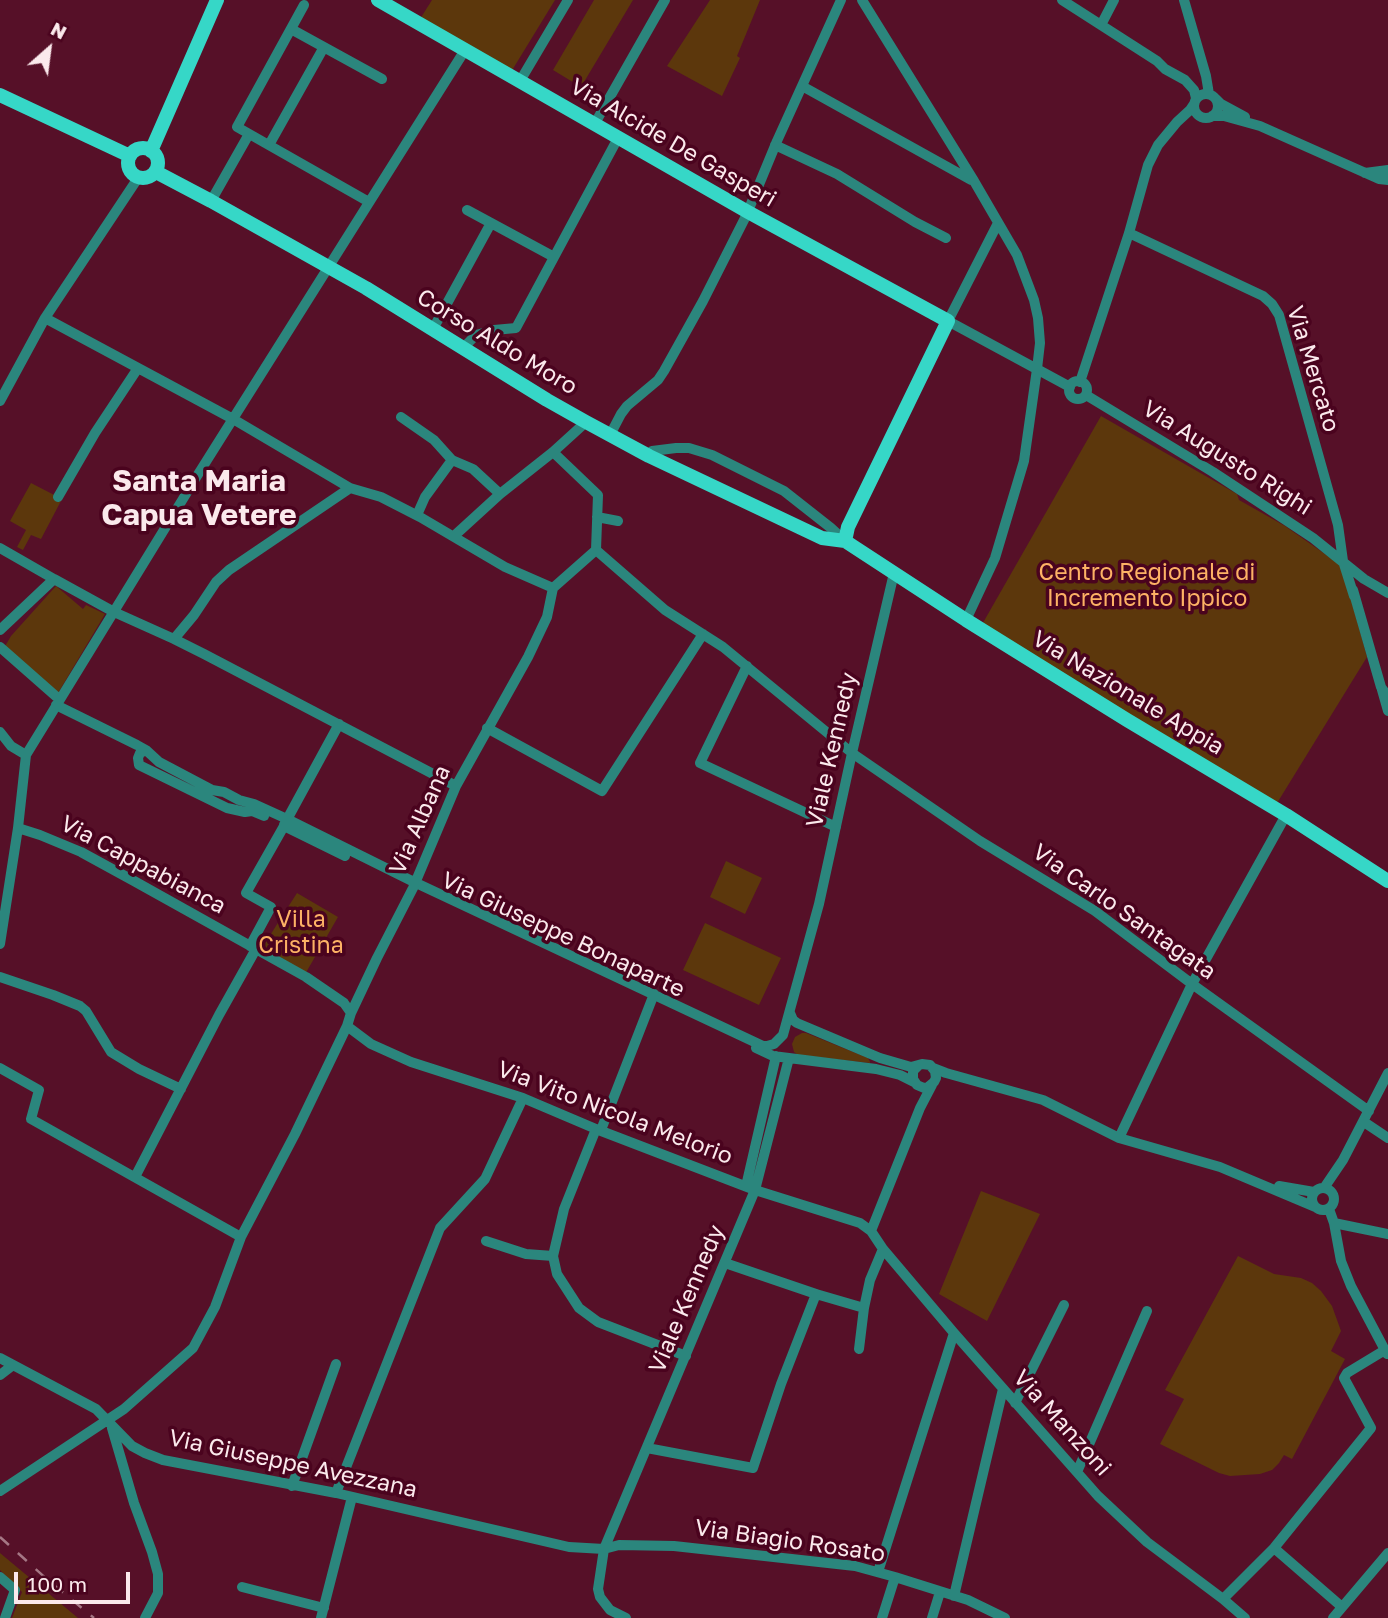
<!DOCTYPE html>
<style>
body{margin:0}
#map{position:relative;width:1388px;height:1618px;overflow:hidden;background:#561028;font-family:"Golos Text",sans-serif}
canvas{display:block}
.north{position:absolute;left:14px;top:14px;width:70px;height:70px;-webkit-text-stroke:5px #4a031e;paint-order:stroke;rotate:28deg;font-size:19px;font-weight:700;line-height:28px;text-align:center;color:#fbe9ec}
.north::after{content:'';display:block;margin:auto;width:24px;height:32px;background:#fbe9ec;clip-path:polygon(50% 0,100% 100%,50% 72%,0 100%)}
.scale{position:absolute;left:14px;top:1572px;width:116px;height:32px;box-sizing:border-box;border:4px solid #fbe9ec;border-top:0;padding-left:9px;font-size:21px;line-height:24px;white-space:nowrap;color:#fbe9ec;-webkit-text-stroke:5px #4a031e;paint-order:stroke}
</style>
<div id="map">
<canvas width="1388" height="1618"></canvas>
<div class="north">N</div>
<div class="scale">100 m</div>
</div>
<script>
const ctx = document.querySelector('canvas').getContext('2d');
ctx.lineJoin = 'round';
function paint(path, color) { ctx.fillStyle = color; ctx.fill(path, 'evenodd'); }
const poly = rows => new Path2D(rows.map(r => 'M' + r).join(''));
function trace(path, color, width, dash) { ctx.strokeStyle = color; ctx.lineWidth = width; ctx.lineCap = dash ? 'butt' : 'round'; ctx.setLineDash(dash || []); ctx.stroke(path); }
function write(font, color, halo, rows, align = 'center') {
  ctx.font = font + ' "Golos Text",sans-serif'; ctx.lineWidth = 7; ctx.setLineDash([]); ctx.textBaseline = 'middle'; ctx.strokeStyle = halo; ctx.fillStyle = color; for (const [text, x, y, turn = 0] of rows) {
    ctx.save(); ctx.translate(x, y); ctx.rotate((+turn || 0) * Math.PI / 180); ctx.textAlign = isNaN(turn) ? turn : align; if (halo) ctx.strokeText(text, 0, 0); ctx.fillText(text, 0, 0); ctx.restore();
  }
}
paint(poly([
 [432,0,555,0,511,72,420,19],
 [594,0,633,0,581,87,553,70],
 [710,0,760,0,737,56,740,58,722,96,667,66],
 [1101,416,1237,494,1239,500,1285,526,1342,566,1367,657,1274,808,980,628],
 [31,483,62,499,41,539,31,535,23,550,17,547,26,530,10,521],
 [56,586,83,609,86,605,105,614,58,693,4,648,11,636],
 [726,861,762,878,745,914,710,897],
 [297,893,338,917,304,976,260,951],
 [705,923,781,958,759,1005,683,970],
 [802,1033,806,1033,868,1058,870,1062,870,1063,798,1055,794,1052,792,1044,795,1037],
 [981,1191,1040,1214,987,1321,939,1294],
 [1238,1256,1274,1274,1301,1278,1312,1283,1321,1291,1332,1306,1341,1331,1331,1351,1345,1359,1292,1459,1284,1455,1279,1463,1272,1470,1260,1474,1230,1476,1219,1473,1160,1444,1184,1399,1165,1390],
 [0,1553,78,1618,12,1618,22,1592,0,1570]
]), '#5c370c');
trace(poly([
 [862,0,974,181,1017,255,1034,300,1038,318,1040,343,1037,369,1024,461,995,558,966,620],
 [1062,0,1157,61,1165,69,1185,80,1194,90,1196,98],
 [1184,0,1206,76,1209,94],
 [304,5,237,127,369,202],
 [1101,25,1114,0],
 [291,29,382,79],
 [520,81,568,0],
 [802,86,971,180],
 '1194 106a12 12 0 1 1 24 0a12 12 0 1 1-24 0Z',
 [1216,99,1221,104,1245,117],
 [1212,116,1224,116,1260,126,1379,179,1388,180],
 [594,125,665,0],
 [269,145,324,47],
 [775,145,837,174,915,222,946,238],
 [1365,173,1388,170],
 [211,201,249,134],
 [467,210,554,257],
 [998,223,948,321,1070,387],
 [1129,233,1263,296,1272,304,1279,315,1338,525,1343,561,1354,596],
 [45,318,233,419,350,488,381,497,420,517,505,567,553,588],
 [433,329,491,223],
 [463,348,476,335,494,330,516,328,618,138],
 '1069 390a9 9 0 1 1 18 0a9 9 0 1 1-18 0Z',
 [1080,382,1129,233,1148,165,1158,145,1177,122,1190,110,1194,104],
 [1086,395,1213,472,1313,538,1364,579,1388,593],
 [0,401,45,318,138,178],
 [401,417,434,440,452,460],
 [610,435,621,414,627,406,658,380,664,371,703,301,746,216,777,141,841,0],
 [649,456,652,451,676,448,689,448,712,455,784,491,831,528,845,541],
 [58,497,95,433,138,368],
 [417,515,425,497,452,460,473,469,500,494],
 [597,517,618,521],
 [454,536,500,494,553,452,586,422],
 [0,548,54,579],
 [596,550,665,610,723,647,852,753,980,841,1095,911,1192,984,1369,1111],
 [1353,590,1381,687,1388,697],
 [0,630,54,579,114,612,174,639,194,615,216,582,229,570,350,488],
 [174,639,204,654,456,786],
 [0,647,59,699],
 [747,666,700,763,836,827],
 [1382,690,1388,711],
 [56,705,137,745,146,750,159,762,212,790,224,792,239,800,254,804,287,819,414,882,763,1046,767,1046,774,1044,783,1035,819,904,852,753,894,573],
 [487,728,602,791,703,634],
 [0,732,11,746,26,755],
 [146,750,140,753,138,758,139,765,227,808,245,812,252,811,264,816],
 [284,825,339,724],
 [18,828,40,835,81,852,134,881,306,977,344,1003,351,1013],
 [0,944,18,828,26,755,197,476,465,50],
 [250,946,271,907,246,893,284,826,345,856],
 [0,977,53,995,80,1006,86,1011,111,1052,139,1069,181,1089],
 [790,1013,793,1020,797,1023,880,1058,911,1067,922,1064,930,1065,935,1071,936,1078,934,1082,928,1087,924,1088,917,1085,913,1079,913,1071,918,1066],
 [347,1026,371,1044,411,1062,523,1098,596,1129,755,1190,860,1223,871,1231,883,1249,954,1333,1098,1496,1147,1542,1223,1599,1245,1618],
 [756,1048,773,1056,876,1069,900,1075,914,1082],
 [0,1068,39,1090,31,1119,241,1237],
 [933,1068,946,1073,1043,1100,1119,1138,1220,1167,1315,1207],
 [1364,1122,1388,1138],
 [596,1129,564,1209,553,1256,557,1274,579,1308,598,1322,686,1356],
 [601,1130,654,994],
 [1119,1138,1192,984,1286,815],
 [135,1177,219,1015,256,949],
 [746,1186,776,1056],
 [1279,1186,1314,1192],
 '1312 1199a11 11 0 1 1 22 0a11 11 0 1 1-22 0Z',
 [1324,1188,1343,1160,1388,1073],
 [1329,1209,1334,1223,1341,1261,1351,1286,1387,1354],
 [1334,1223,1388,1234],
 [871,1231,920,1108,932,1085],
 [486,1241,526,1254,553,1256],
 [725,1263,816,1294,864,1308],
 [859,1349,864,1308,870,1280,883,1249],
 [0,1358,96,1409,132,1446,145,1453,163,1460,336,1493,569,1547,604,1549,619,1545,674,1546,855,1566,895,1577,968,1600,1005,1618],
 [0,1375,13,1365],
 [1015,1403,1064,1305],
 [112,1428,134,1503,152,1552,158,1574,158,1593,145,1618],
 [647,1448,753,1468,781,1384,816,1294],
 [1077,1472,1147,1311],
 [292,1486,336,1364],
 [0,1491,124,1409,193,1348,215,1307,241,1237,295,1134,347,1026,351,1013,377,958,413,888,456,786,528,657,547,617,553,588,596,550,598,495,553,452],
 [336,1493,440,1228,485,1179,523,1098],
 [1274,1548,1342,1607],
 [878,1572,954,1333],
 [0,1577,15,1590,5,1618],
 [242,1587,324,1608],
 [954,1596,1003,1389],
 [1223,1599,1274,1548,1371,1428,1344,1378,1347,1373,1385,1350],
 [321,1618,352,1497],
 [626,1618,610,1610,600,1597,598,1589,604,1549,755,1190,789,1058],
 [882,1618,895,1577],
 [932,1618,940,1592],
 [1333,1618,1388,1553]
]), '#2b867d', 10);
trace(poly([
 [378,0,748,212,948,321,848,527,845,541],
 [0,95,130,156],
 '128 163a15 15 0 1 1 30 0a15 15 0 1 1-30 0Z',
 [151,151,217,0],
 [156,172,211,201,366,288,547,400,586,422,649,456,822,538,845,541,966,620,1127,720,1286,815,1388,881]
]), '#36d7c7', 14);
trace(poly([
 [0,1537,49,1581,94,1618]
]), '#a57785', 2.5, [12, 12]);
write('23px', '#fbe9ec', '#4a031e', [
 ["Via Alcide De Gasperi",673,143,30],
 ["Corso Aldo Moro",497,342,31],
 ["Via Mercato",1313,369,73],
 ["Via Augusto Righi",1227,458,32],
 ["Via Nazionale Appia",1128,693,31],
 ["Viale Kennedy",832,750,-77],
 ["Via Albana",420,820,-66],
 ["Via Cappabianca",143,865,28],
 ["Via Carlo Santagata",1124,912,35],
 ["Via Giuseppe Bonaparte",563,935,25],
 ["Via Vito Nicola Melorio",615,1113,21],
 ["Viale Kennedy",687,1299,-67],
 ["Via Manzoni",1062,1423,48],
 ["Via Giuseppe Avezzana",293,1464,12],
 ["Via Biagio Rosato",790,1541,8]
]);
write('23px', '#fdb265', '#4a031e', [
 ["Centro Regionale di",1147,573],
 ["Incremento Ippico",1147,599],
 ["Villa",301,920],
 ["Cristina",301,946]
]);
write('bold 30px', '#fbe9ec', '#4a031e', [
 ["Santa Maria",199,481],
 ["Capua Vetere",199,515]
]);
</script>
